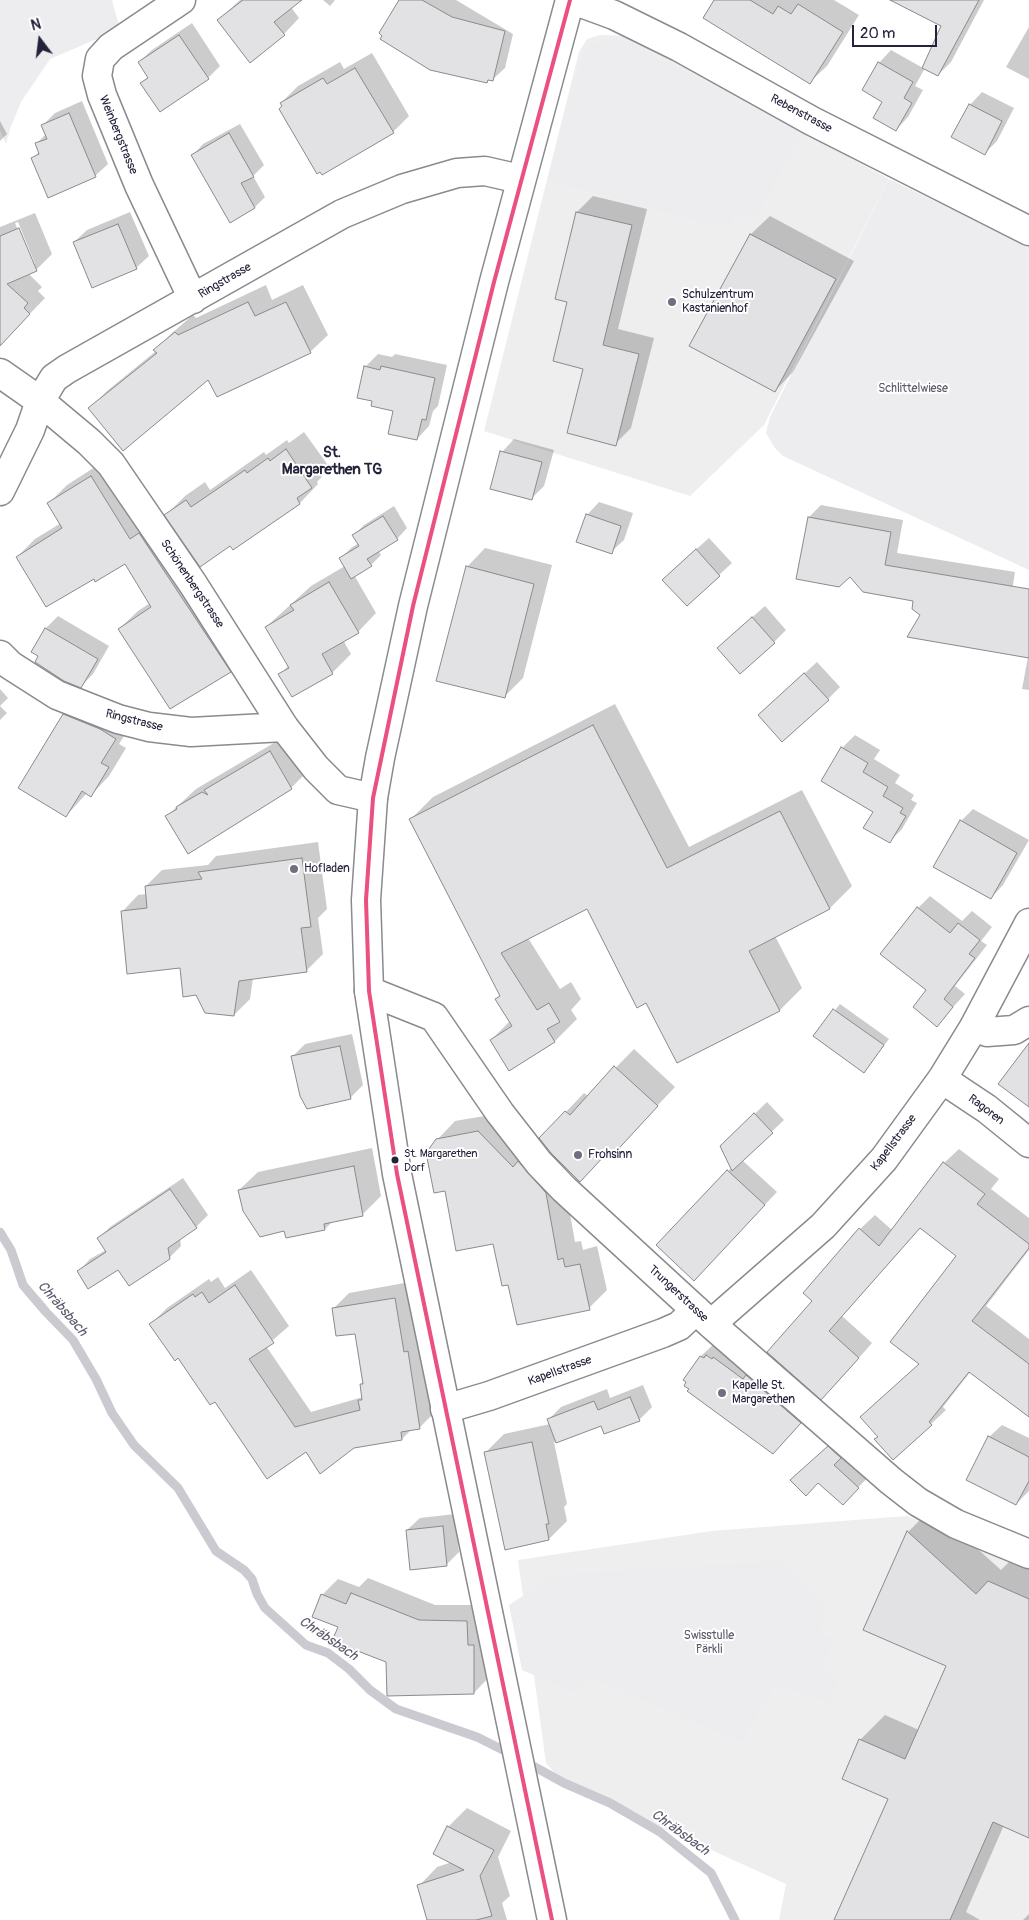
<!DOCTYPE html>
<meta charset="utf-8">
<style>
body{margin:0}
#map{position:relative;width:1029px;height:1920px;overflow:hidden;background:#fff;font-family:Pangolin,sans-serif}
canvas{display:block}
.north{position:absolute;left:15px;top:15px;width:50px;height:50px;-webkit-text-stroke:4px #fff;paint-order:stroke;rotate:345deg;font-size:14px;font-weight:700;line-height:20px;text-align:center;color:#22223b}
.north::after{content:'';display:block;margin:auto;width:18px;height:22px;background:#22223b;clip-path:polygon(50% 0,100% 100%,50% 72%,0 100%)}
.scale{position:absolute;left:852px;top:25px;width:85px;height:22px;box-sizing:border-box;border:2px solid #22223b;border-top:0;padding-left:6px;font-size:15px;line-height:18px;white-space:nowrap;color:#22223b;-webkit-text-stroke:4px #fff;paint-order:stroke}
</style>
<div id="map">
<canvas width="1029" height="1920"></canvas>
<div class="north">N</div>
<div class="scale">20 m</div>
</div>
<script>
const ctx = document.querySelector('canvas').getContext('2d');
ctx.lineJoin = 'round';
function paint(path, color) { ctx.fillStyle = color; ctx.fill(path, 'evenodd'); }
const poly = rows => new Path2D(rows.map(r => 'M' + r).join(''));
function trace(path, color, width, dash) { ctx.strokeStyle = color; ctx.lineWidth = width; ctx.lineCap = dash ? 'butt' : 'round'; ctx.setLineDash(dash || []); ctx.stroke(path); }
function write(font, color, halo, rows, align = 'center') {
  ctx.font = font + ' Pangolin,sans-serif'; ctx.lineWidth = 4; ctx.setLineDash([]); ctx.textBaseline = 'middle'; ctx.strokeStyle = halo; ctx.fillStyle = color; for (const [text, x, y, turn = 0] of rows) {
    ctx.save(); ctx.translate(x, y); ctx.rotate((+turn || 0) * Math.PI / 180); ctx.textAlign = isNaN(turn) ? turn : align; if (halo) ctx.strokeText(text, 0, 0); ctx.fillText(text, 0, 0); ctx.restore();
  }
}
paint(poly([
 [600,35,626,36,889,179,764,425,690,496,484,431,579,52,587,39],
 [907,1516,1029,1563,1029,1920,779,1920,786,1884,564,1783,546,1763,518,1560,712,1531]
]), '#eeeeef');
paint(poly([
 [0,0,112,0,120,29,50,59,21,102,10,129,6,144,0,130],
 [623,39,802,133,754,220,735,215,729,225,718,226,548,181,585,45],
 [889,179,1029,246,1029,570,783,456,774,447,766,433,770,417],
 [783,1561,826,1610,819,1634,834,1639,820,1671,838,1679,830,1703,775,1684,741,1742,590,1678,574,1693,522,1670,509,1605,555,1575]
]), '#ededef');
paint(poly([
 [240,0,300,0,291,7,299,18,284,34,218,20],
 [323,0,335,0,330,6],
 [401,0,456,0,513,34,505,68,492,80,489,79,487,82],
 [715,0,834,0,859,15,827,66,810,82],
 [918,0,984,0,951,62,938,75,925,68,915,86,923,90,908,117,896,130,884,101,879,63,891,50,923,68,943,26],
 [192,23,220,66,208,78,142,83,149,76,139,62,152,50],
 [1029,27,1029,79,1006,67],
 [372,53,409,116,393,132,321,170,281,103,298,86,340,62,344,69],
 [982,92,1014,108,997,141,985,153,970,105],
 [82,101,108,164,95,176,33,158,40,151,36,144,46,134,43,125,55,113],
 [0,121,7,134,0,141],
 [240,124,264,165,253,176,265,197,255,207,230,221,193,155,203,144],
 [593,196,647,209,618,329,654,338,631,428,615,444,585,368,568,301,577,212],
 [130,212,149,256,136,268,74,242,87,230],
 [35,213,52,254,36,270,28,273,42,287,38,291,45,298,0,345,0,227],
 [18,222,35,264,33,264,15,223],
 [770,216,854,261,793,372,775,391,691,346,751,234],
 [266,285,272,300,303,285,328,335,310,352,90,408,107,391,156,351,155,350,172,333,193,315,196,318],
 [378,354,392,357,395,354,447,365,438,406,433,411,429,426,417,439,395,410,373,400,365,367],
 [304,432,330,468,317,482,318,484,300,503,233,549,230,545,166,515,185,496,205,482,210,490,264,452,266,455,287,440,289,443],
 [514,439,554,450,544,486,532,498,502,452],
 [109,458,248,653,230,671,119,629,138,611,150,603,125,562,94,577,17,557,35,539,61,523,49,503,67,485],
 [599,502,633,513,624,540,611,552,587,515],
 [821,505,903,520,897,553,1015,572,1010,604,1029,608,1029,690,1022,689,1028,657,922,615,915,600,809,517],
 [394,506,407,528,397,539,378,550,381,555,371,565,354,575,376,613,358,632,343,640,351,654,332,673,280,674,289,665,266,627,311,586,345,566,341,558,351,548,359,543,354,535,364,525],
 [709,538,732,563,719,575,676,567],
 [485,548,552,565,523,678,504,697,467,567],
 [765,606,786,630,774,642,731,636],
 [58,616,109,646,93,674,81,686,46,628],
 [817,662,840,687,828,699,772,703],
 [0,689,8,698,0,706,7,713,0,720],
 [83,696,134,720,119,744,126,748,109,776,91,795,87,793,66,816,64,715],
 [615,704,689,847,802,790,852,886,830,908,775,936,802,988,780,1010,678,1062,647,1002,587,908,528,938,560,989,571,982,581,999,571,1010,577,1019,555,1041,510,1069,491,1040,510,1021,496,1000,501,995,411,819,433,797],
 [289,734,310,769,291,788,188,852,167,816,196,789],
 [855,735,880,750,874,759,900,775,895,783,914,795,911,800,917,803,902,829,890,841,842,748],
 [973,809,1029,840,1003,885,991,898,961,821],
 [318,842,327,909,318,918,323,954,307,970,253,978,250,999,234,1015,122,912,138,895,147,894,146,886,162,870,208,865,216,856],
 [930,896,962,921,972,911,992,927,981,941,987,945,955,986,965,994,937,1025,928,990,918,908],
 [840,1004,889,1039,864,1071,815,1035],
 [352,1034,363,1085,350,1098,293,1056,305,1044],
 [634,1049,675,1087,611,1155,608,1152,541,1138,584,1093,588,1096],
 [767,1102,784,1120,742,1160,777,1192,706,1267,657,1245,732,1167,734,1134],
 [496,1114,563,1174,575,1242,581,1241,583,1250,597,1246,607,1290,589,1308,509,1283,494,1243,437,1140,455,1121],
 [372,1148,381,1196,363,1214,333,1221,325,1229,285,1230,239,1190,258,1172],
 [959,1149,999,1179,991,1189,1029,1218,1029,1250,986,1306,1029,1339,1029,1415,971,1371,943,1407,946,1410,931,1424,879,1436,920,1363,958,1256,920,1228,842,1316,872,1343,836,1384,814,1301,860,1229,875,1215,892,1230,944,1163],
 [183,1178,208,1215,196,1227,180,1238,181,1246,169,1258,119,1268,78,1272,90,1259,106,1250,98,1239,110,1227],
 [251,1270,289,1326,266,1346,311,1412,363,1397,361,1384,364,1381,356,1332,333,1309,349,1293,410,1282,435,1412,420,1427,412,1429,402,1439,307,1450,215,1400,151,1324,167,1308,209,1279,211,1282,218,1277,225,1288],
 [717,1341,815,1407,788,1436,690,1389,688,1382,685,1380,701,1356],
 [643,1385,652,1407,639,1420,601,1424,554,1442,567,1504,564,1507,567,1521,549,1539,485,1453,504,1434,550,1424,548,1420,561,1407,607,1389,610,1398],
 [1002,1425,1029,1438,1029,1491,1016,1504,989,1437],
 [847,1429,877,1468,843,1503,819,1482,792,1480],
 [932,1508,1001,1570,1013,1558,1029,1565,1029,1836,1004,1825,966,1912,980,1920,836,1920,889,1799,843,1778,861,1739,885,1715,919,1730,947,1666,865,1629,908,1532],
 [455,1514,459,1552,446,1565,407,1530,420,1518],
 [368,1578,435,1605,483,1605,490,1676,474,1693,387,1661,322,1595,338,1579,359,1587],
 [467,1808,511,1831,498,1857,510,1896,502,1903,507,1920,427,1920,419,1886,437,1867,452,1862,448,1827],
 [1029,1914,1029,1920,1023,1920]
]), '#0003');
trace(poly([
 [0,1232,11,1250,23,1285,46,1312,73,1340,96,1379,112,1413,134,1445,178,1488,216,1551,244,1570,252,1579,257,1594,265,1608,306,1645,328,1653,349,1669,370,1690,396,1709,477,1737,513,1755],
 [524,1761,564,1783,610,1803,660,1832,711,1873,735,1920]
]), '#cacad0', 9);
const building = poly([
 [243,0,302,0,274,22,285,35,250,63,217,20,243,0],
 [399,0,422,0,452,17,505,31,493,81,488,80,487,83,430,70,380,39,382,36,379,33,399,0],
 [714,0,750,0,773,14,778,6,791,14,798,4,843,32,810,84,703,18,714,0],
 [890,0,979,0,938,76,922,68,941,26,890,0],
 [179,35,209,79,160,112,140,83,148,78,138,62,179,35],
 [878,62,913,82,904,98,912,103,896,131,873,118,882,102,862,90,878,62],
 [355,68,394,133,322,175,320,172,317,174,279,109,282,106,280,103,323,78,327,84,355,68],
 [969,104,1002,121,985,155,951,137,969,104],
 [69,113,96,177,48,198,31,158,39,154,35,143,47,139,41,125,69,113],
 [229,133,254,177,241,183,255,208,230,223,191,155,229,133],
 [576,212,632,225,603,345,639,354,616,446,567,433,583,369,553,361,567,302,555,299,576,212],
 [118,224,137,269,92,288,73,242,118,224],
 [19,228,37,271,7,284,28,303,24,308,30,314,0,346,0,236,19,228],
 [750,234,836,279,775,392,689,346,750,234],
 [248,302,255,316,286,302,311,353,217,397,208,380,123,451,88,408,157,353,153,350,175,332,178,335,248,302],
 [364,366,380,370,381,366,435,378,426,420,422,419,417,440,388,434,393,411,371,406,372,401,357,398,364,366],
 [286,449,312,488,297,498,300,504,233,550,230,546,200,567,164,515,186,500,191,507,245,470,247,473,268,458,270,461,286,449],
 [500,451,542,462,532,500,490,489,500,451],
 [91,476,130,539,139,533,231,672,170,709,118,629,151,607,125,564,95,582,94,579,46,607,16,557,62,528,47,503,91,476],
 [586,514,621,526,612,554,576,542,586,514],
 [383,516,398,540,367,559,372,566,351,579,339,558,359,546,352,535,383,516],
 [808,517,891,532,885,565,1029,589,1029,658,907,637,920,615,912,609,913,601,863,592,850,577,839,587,796,579,808,517],
 [696,549,720,576,687,606,662,580,696,549],
 [466,566,534,584,505,698,436,681,466,566],
 [329,582,359,633,322,654,333,674,292,697,278,674,289,668,265,627,294,610,290,605,329,582],
 [752,617,775,643,740,674,717,648,752,617],
 [45,628,98,659,81,688,64,681,35,662,38,656,31,652,45,628],
 [804,673,829,700,782,742,758,715,804,673],
 [63,714,100,729,116,739,101,763,109,767,91,797,82,791,66,817,18,788,63,714],
 [593,725,667,868,780,811,830,909,749,951,780,1011,677,1063,646,1003,637,1008,587,909,501,953,537,1010,549,1003,560,1022,547,1029,555,1042,509,1071,490,1040,512,1026,495,999,500,996,409,819,593,725],
 [841,747,868,763,863,772,888,787,883,796,903,808,900,813,906,816,890,843,863,828,873,812,821,781,841,747],
 [270,751,292,789,188,854,165,816,177,809,176,807,202,792,208,795,204,790,270,751],
 [960,820,1017,853,991,899,933,867,960,820],
 [302,858,311,927,301,928,307,972,239,981,234,1016,205,1013,196,995,183,997,180,968,127,974,121,911,147,908,145,886,202,879,198,872,302,858],
 [917,907,950,933,958,923,980,940,969,954,975,958,944,999,953,1007,937,1027,913,1007,926,990,880,954,917,907],
 [833,1009,884,1045,864,1073,813,1036,833,1009],
 [1029,1043,1029,1107,998,1084,1029,1043],
 [340,1046,351,1099,307,1109,300,1096,291,1056,340,1046],
 [614,1066,658,1106,611,1157,607,1153,580,1182,551,1153,539,1138,565,1111,570,1115,614,1066],
 [754,1113,773,1133,732,1171,720,1146,754,1113],
 [478,1131,513,1167,518,1161,546,1193,558,1260,563,1258,565,1267,580,1264,590,1310,517,1325,508,1285,502,1286,493,1244,456,1251,445,1191,434,1193,426,1153,436,1139,478,1131],
 [943,1162,985,1194,977,1204,1029,1244,1029,1248,972,1321,1029,1364,1029,1417,969,1372,929,1422,932,1425,893,1460,874,1439,878,1437,860,1417,919,1364,890,1342,956,1256,920,1228,829,1331,859,1358,821,1400,767,1352,812,1301,803,1293,859,1228,879,1246,943,1162],
 [354,1166,363,1216,324,1224,325,1230,286,1238,284,1231,260,1237,243,1211,238,1190,354,1166],
 [727,1170,765,1205,694,1281,656,1245,727,1170],
 [170,1189,197,1228,168,1248,170,1259,129,1286,118,1270,88,1289,77,1271,106,1252,97,1238,170,1189],
 [235,1285,274,1343,249,1359,295,1427,360,1410,358,1400,362,1400,360,1384,363,1384,355,1334,336,1336,332,1308,395,1298,404,1352,408,1351,420,1429,401,1432,402,1440,354,1448,320,1474,306,1452,267,1479,215,1402,210,1405,178,1358,175,1361,149,1324,193,1294,195,1297,202,1292,209,1303,235,1285],
 [706,1355,712,1359,713,1357,743,1379,746,1375,801,1423,773,1454,687,1391,689,1389,684,1386,686,1382,683,1380,700,1356,704,1358,706,1355],
 [630,1397,640,1421,604,1434,601,1426,556,1443,547,1419,594,1401,598,1410,630,1397],
 [988,1436,1029,1457,1029,1481,1016,1505,966,1480,988,1436],
 [532,1442,549,1524,546,1524,549,1540,505,1550,484,1452,532,1442],
 [828,1446,841,1458,834,1465,859,1488,843,1505,818,1483,806,1496,790,1480,828,1446],
 [443,1526,447,1566,410,1570,406,1530,443,1526],
 [907,1531,976,1594,988,1581,1029,1599,1029,1838,993,1822,950,1920,834,1920,888,1799,842,1779,859,1739,905,1759,946,1666,863,1630,907,1531],
 [351,1593,419,1620,467,1621,468,1645,474,1645,474,1694,387,1696,386,1662,332,1641,338,1627,312,1617,321,1594,346,1604,351,1593],
 [447,1826,494,1850,480,1876,492,1916,476,1920,427,1920,417,1885,464,1870,433,1854,447,1826]
]);
paint(building, '#e2e2e4');
trace(building, '#8a8a8f', 1);
const minor = poly([
 [181,0,111,47,100,59,97,76,102,95,139,185,193,299],
 [573,0,614,15,679,47,812,121,1029,231],
 [0,373,40,401,89,442,111,464,193,584,284,727,316,768,338,790,373,798],
 [0,491,30,430,40,401,54,378,67,369,342,214,402,189,457,173,485,171,520,179],
 [0,655,10,665,57,695,118,719,149,727,191,732,284,727],
 [369,991,434,1017,500,1113,539,1163,564,1189,711,1324,891,1481,918,1502,956,1524,1029,1554],
 [974,1027,987,1032,1014,1030,1029,1021],
 [942,1079,987,1109,1029,1143],
 [711,1324,823,1226,884,1159,942,1079,974,1027,1029,923],
 [445,1409,489,1396,663,1333,679,1326,696,1310]
]);
const major = poly([
 [552,1920,397,1174,369,991,366,900,373,798,380,758,413,606,494,282,570,0]
]);
trace(minor, '#8a8a8f', 31);
trace(major, '#8a8a8f', 31);
trace(minor, '#fff', 28);
trace(major, '#fff', 28);
trace(poly([
 [552,1920,397,1174,369,991,366,900,373,798,413,606,494,282,570,0]
]), '#ea5080', 4);
for (const [x, y, r, color] of [
 [672,302,5,"#6f6f80"],
 [294,869,5,"#6f6f80"],
 [578,1155,5,"#6f6f80"],
 [395,1160,4.5,"#22223b"],
 [722,1393,5,"#6f6f80"]
]) { const dot = new Path2D(); dot.arc(x, y, r, 0, 2 * Math.PI); ctx.fillStyle = color; ctx.fill(dot); trace(dot, '#fff', 2); }
write('11px', '#22223b', '#fff', [
 ["St. Margarethen",404,1154],
 ["Dorf",404,1168]
], 'left');
write('12px', '#22223b', '#fff', [
 ["Rebenstrasse",801,114,28],
 ["Weinbergstrasse",118,135,68],
 ["Ringstrasse",225,281,-30],
 ["Schönenbergstrasse",192,584,56],
 ["Ringstrasse",134,721,14],
 ["Ragoren",986,1110,37],
 ["Kapellstrasse",894,1143,-53],
 ["Trungerstrasse",678,1294,43],
 ["Kapellstrasse",560,1371,-20]
]);
write('12px', '#22223b', '#fff', [
 ["Schulzentrum",682,295],
 ["Kastanienhof",682,309],
 ["Hofladen",304,869],
 ["Frohsinn",588,1155],
 ["Kapelle St.",732,1386],
 ["Margarethen",732,1400]
], 'left');
write('12px', '#5b5b6d', '#fff', [
 ["Schlittelwiese",913,389],
 ["Swisstulle",709,1636],
 ["Pärkli",709,1650]
]);
write('italic 14px', '#5c5c6f', '#fff', [
 ["Chräbsbach",62,1309,49],
 ["Chräbsbach",328,1639,34],
 ["Chräbsbach",680,1833,36]
]);
write('bold 15px', '#22223b', '#fff', [
 ["St.",332,453],
 ["Margarethen TG",332,470]
]);
</script>
